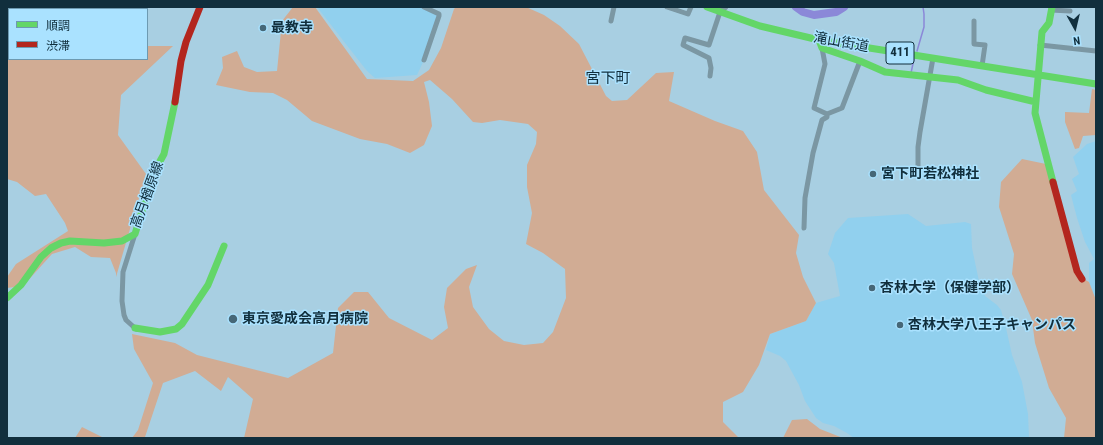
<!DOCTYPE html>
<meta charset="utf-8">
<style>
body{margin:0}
#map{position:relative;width:1103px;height:445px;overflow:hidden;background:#a8cfe2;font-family:"Roboto Condensed","Noto Sans JP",sans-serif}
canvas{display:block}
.frame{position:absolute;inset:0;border:8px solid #112f3d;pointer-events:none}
.legend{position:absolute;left:8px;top:8px;width:140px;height:52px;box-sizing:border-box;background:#aae2ff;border:1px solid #6d9ab1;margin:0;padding:5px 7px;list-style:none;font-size:12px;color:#112f3d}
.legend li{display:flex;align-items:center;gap:8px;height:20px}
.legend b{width:20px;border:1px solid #6d9ab1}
.north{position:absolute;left:1055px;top:8px;width:40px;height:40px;-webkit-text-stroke:3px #aae2ff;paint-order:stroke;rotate:172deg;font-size:11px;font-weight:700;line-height:16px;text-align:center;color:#112f3d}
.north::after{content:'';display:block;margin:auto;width:14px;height:18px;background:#112f3d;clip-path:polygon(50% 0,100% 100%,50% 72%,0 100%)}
</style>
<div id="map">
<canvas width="1103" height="445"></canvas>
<div class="frame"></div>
<ul class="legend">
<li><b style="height:5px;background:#63d668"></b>順調</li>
<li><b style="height:5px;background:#b3261e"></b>渋滞</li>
</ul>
<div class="north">N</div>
</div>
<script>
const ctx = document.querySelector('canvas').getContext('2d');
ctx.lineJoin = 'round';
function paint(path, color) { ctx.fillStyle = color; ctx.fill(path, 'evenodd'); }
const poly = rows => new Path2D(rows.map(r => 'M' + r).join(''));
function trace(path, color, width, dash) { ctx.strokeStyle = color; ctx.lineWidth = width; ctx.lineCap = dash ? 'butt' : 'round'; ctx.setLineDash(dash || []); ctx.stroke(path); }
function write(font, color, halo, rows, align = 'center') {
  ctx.font = font + ' "Roboto Condensed","Noto Sans JP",sans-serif'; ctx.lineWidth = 3; ctx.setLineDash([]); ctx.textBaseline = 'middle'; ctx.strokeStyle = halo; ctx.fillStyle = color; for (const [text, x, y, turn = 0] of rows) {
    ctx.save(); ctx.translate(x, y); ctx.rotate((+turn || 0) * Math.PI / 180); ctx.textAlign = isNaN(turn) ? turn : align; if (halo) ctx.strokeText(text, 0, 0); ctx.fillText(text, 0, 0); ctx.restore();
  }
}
paint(poly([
 [317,7,424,7,439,14,424,60,417,75,375,78,367,71],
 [1096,141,1096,300,1089,282,1089,263,1094,259,1085,242,1077,218,1071,195,1077,191,1072,179,1079,174,1073,157,1087,144],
 [908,214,926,226,965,222,971,224,972,248,980,286,985,296,997,305,1001,310,1006,328,1012,355,1022,382,1028,414,1029,438,854,438,847,433,834,426,823,423,816,418,805,401,799,385,786,361,780,356,766,350,770,334,806,321,816,303,840,296,834,263,828,254,835,233,848,218]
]), '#91d0ee');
paint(poly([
 [7,7,147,7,146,9,9,9,9,59,147,59,147,46,173,46,121,95,118,135,146,174,116,277,116,273,110,258,91,257,75,247,52,254,23,286,7,288,7,277,16,264,68,231,65,223,46,194,35,196,17,182,7,179],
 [293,7,315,7,367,79,413,81,429,70,441,48,454,9,456,7,526,7,544,15,560,26,579,44,606,96,612,101,627,100,656,73,674,72,669,101,715,121,743,131,757,152,764,190,799,235,796,253,803,277,816,303,806,321,770,334,759,365,743,392,723,402,723,422,739,438,244,438,253,399,228,377,221,391,195,371,163,383,145,437,143,438,132,438,138,430,153,383,134,349,132,334,175,343,197,355,288,378,333,353,338,308,354,292,368,292,389,318,432,340,448,328,444,307,447,288,466,269,477,265,469,287,473,307,489,329,504,341,524,345,543,343,553,332,566,298,565,269,543,253,526,244,532,213,527,187,527,165,536,144,537,132,528,124,500,120,482,123,473,122,452,99,430,80,424,82,429,102,432,126,424,145,410,153,387,144,360,139,312,121,287,100,273,93,250,92,216,85,223,68,222,57,237,51,244,67,257,72,277,71,282,21],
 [1092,89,1096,90,1096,135,1083,136,1079,148,1075,149,1065,122,1065,112,1089,113],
 [1022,159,1046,164,1082,278,1089,282,1096,300,1096,438,1064,438,1066,418,1049,388,1035,343,1032,320,1012,274,1014,254,999,207,1001,182],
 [807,419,820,429,843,438,783,438,792,420],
 [82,427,104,438,75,438]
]), '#d1ac94');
trace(poly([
 [917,51,924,27,924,14,923,7],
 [911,73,914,59]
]), '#8b88d8', 1.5);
trace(poly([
 [796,7,803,12,814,15,836,12,844,7]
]), '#8b88d8', 8);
trace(poly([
 [667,7,688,14,691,7],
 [1051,10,1070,11],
 [611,21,614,7],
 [974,21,974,44,985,45,982,66],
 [1040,45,1096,51],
 [424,60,439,16,439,14,424,7],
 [710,76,711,68,709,58,683,45,685,38,709,45,720,12,726,7],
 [827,114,842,108,860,61],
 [918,168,918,147,920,132,933,58],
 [804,228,805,198,813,153,822,120,827,117,827,114,814,108,825,64,822,48],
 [135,234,123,272,122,301,124,315,126,320,136,329]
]), '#7b97a3', 5);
trace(poly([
 [707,7,760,26,819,40,1096,84],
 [1052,7,1049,23,1042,32,1035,113,1053,182],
 [819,40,822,48,860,61,885,72,958,80,986,90,1036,102],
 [7,298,21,285,41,257,51,248,61,243,70,241,104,243,122,241,135,234,154,172,164,154,175,102],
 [135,328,160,332,176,329,182,324,208,285,224,246]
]), '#63d668', 7);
trace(poly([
 [175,102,181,61,186,42,200,7],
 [1053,182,1077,271,1082,279]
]), '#b3261e', 7);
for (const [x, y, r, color] of [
 [263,28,4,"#466777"],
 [873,174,4,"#466777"],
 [872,288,4,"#466777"],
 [233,319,5,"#466777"],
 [900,325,4,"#466777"]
]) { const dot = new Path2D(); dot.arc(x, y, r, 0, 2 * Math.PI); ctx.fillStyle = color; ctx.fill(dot); trace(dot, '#aae2ff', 1.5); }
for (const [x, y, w] of [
 [900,53,28]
]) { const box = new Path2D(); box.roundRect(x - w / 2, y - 11, w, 22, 3); ctx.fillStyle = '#aae2ff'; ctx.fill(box); trace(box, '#112f3d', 1); }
write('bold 13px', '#112f3d', null, [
 ["411",900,53]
]);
write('bold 14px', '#112f3d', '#aae2ff', [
 ["最教寺",271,28],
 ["宮下町若松神社",881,174],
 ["杏林大学（保健学部）",880,288],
 ["東京愛成会高月病院",242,319],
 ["杏林大学八王子キャンパス",908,325]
], 'left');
write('14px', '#112f3d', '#aae2ff', [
 ["滝山街道",841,43,10],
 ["高月楢原線",148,195,-70]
]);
write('15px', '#112f3d', '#aae2ff', [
 ["宮下町",608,79]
]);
</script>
